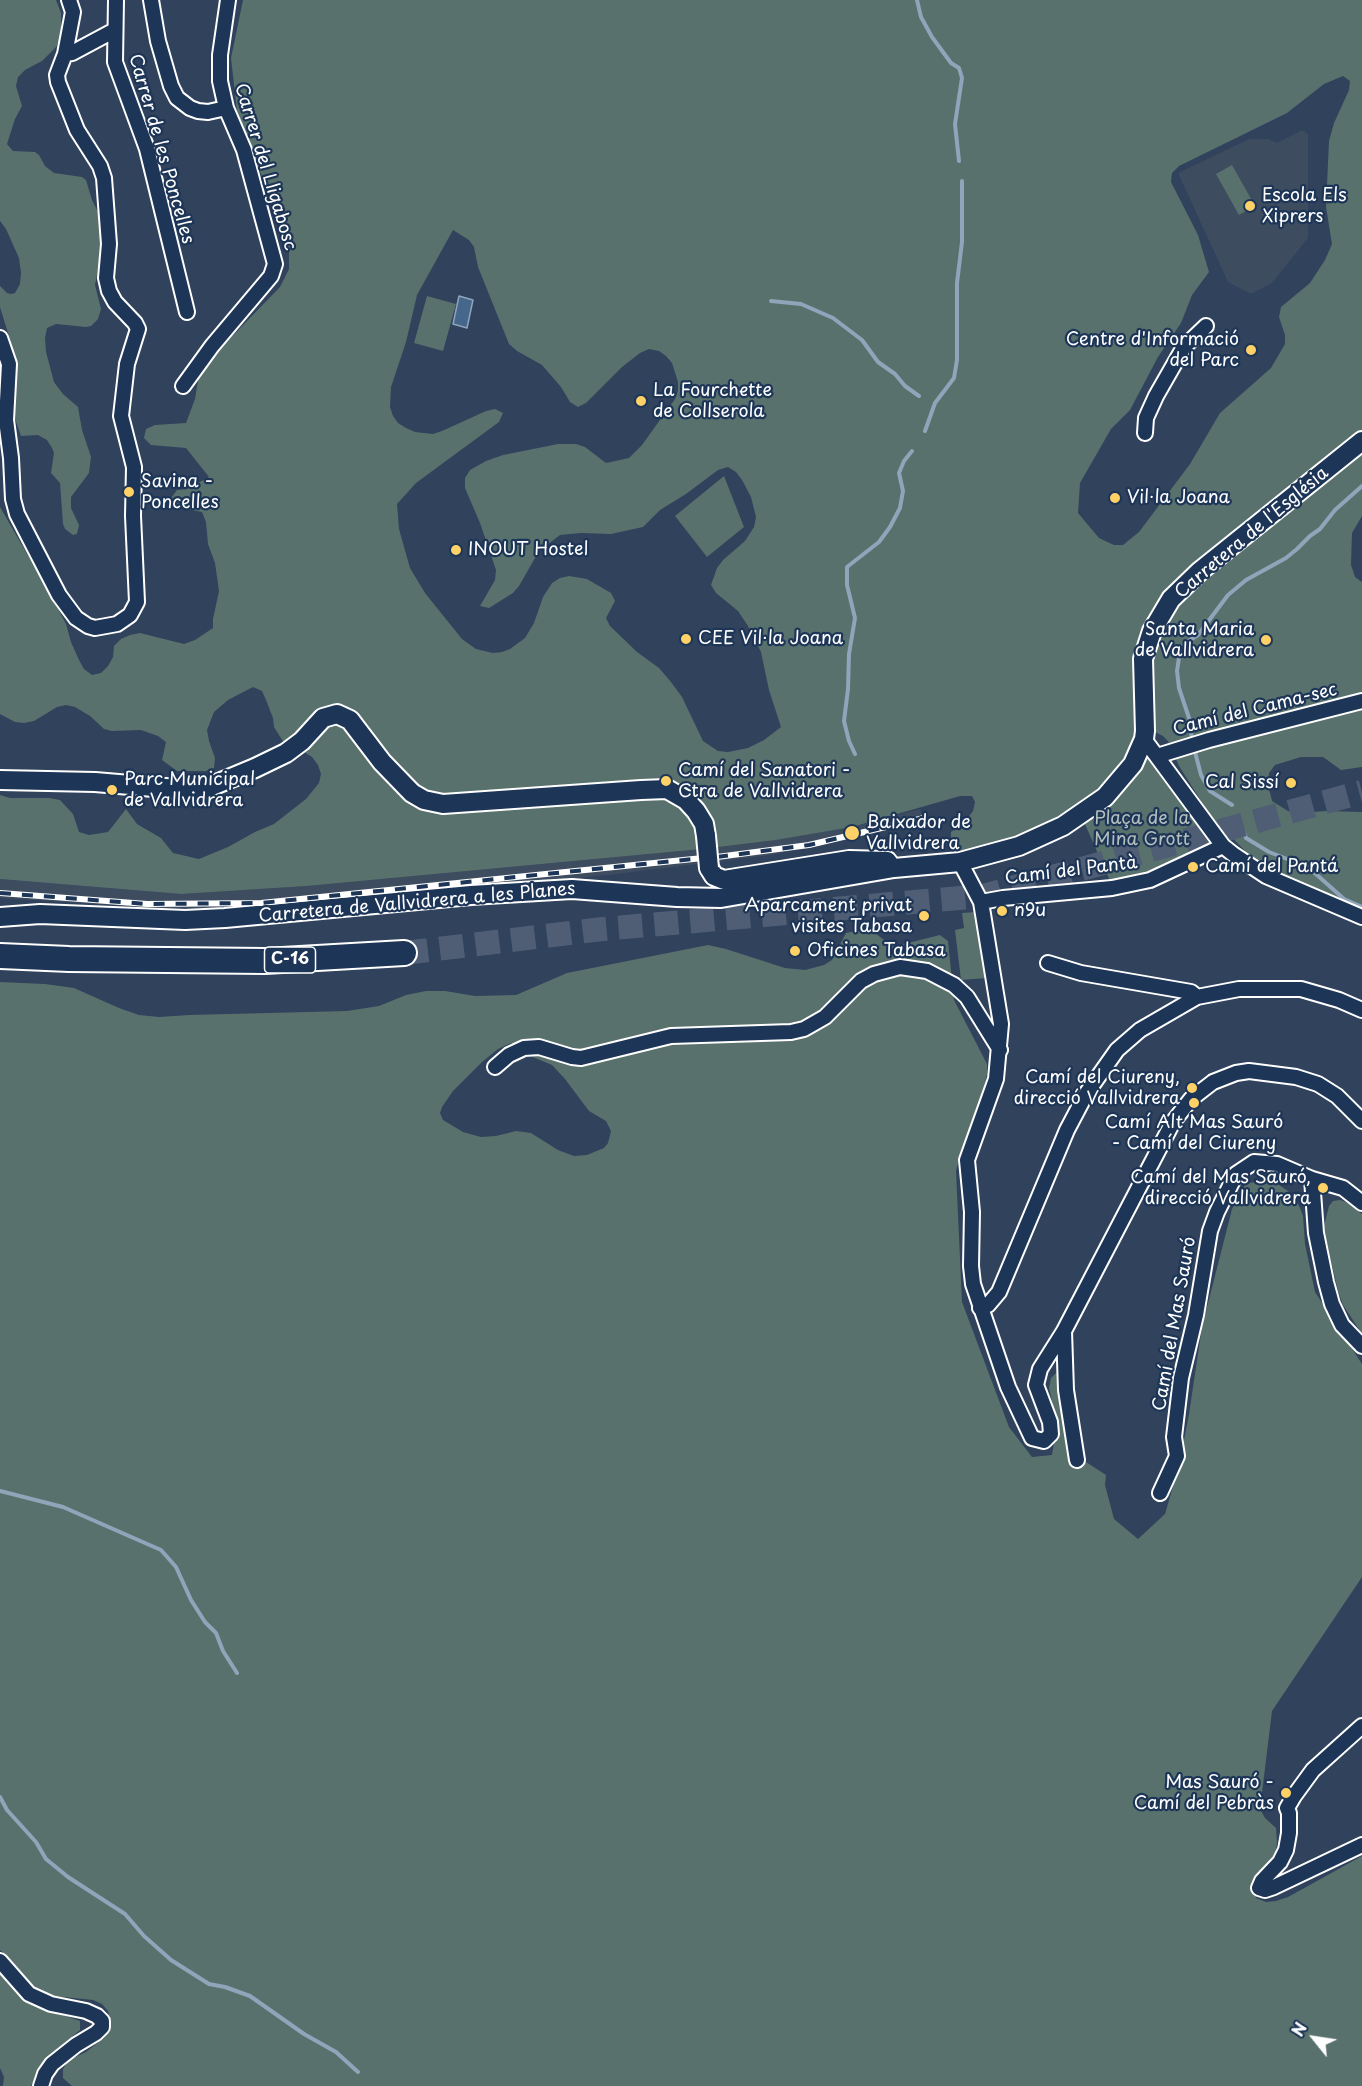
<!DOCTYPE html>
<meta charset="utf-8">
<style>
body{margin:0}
#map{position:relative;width:1362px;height:2086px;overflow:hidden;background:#30425c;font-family:"Playpen Sans",sans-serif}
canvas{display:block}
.north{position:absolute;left:1284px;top:2008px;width:60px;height:60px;-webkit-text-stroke:4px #1d3557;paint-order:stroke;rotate:300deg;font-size:16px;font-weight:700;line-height:24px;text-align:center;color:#fff}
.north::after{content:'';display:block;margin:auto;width:21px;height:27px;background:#fff;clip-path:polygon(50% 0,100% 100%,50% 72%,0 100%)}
</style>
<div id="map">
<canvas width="1362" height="2086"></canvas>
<div class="north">N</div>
</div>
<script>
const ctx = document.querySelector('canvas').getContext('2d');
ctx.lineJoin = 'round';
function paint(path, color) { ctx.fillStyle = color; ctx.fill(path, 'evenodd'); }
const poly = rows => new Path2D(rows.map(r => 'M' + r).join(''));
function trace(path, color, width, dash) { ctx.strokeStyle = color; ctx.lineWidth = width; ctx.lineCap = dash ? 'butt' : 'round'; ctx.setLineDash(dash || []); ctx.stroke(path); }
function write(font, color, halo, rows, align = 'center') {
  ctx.font = font + ' "Playpen Sans",sans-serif'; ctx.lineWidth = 4.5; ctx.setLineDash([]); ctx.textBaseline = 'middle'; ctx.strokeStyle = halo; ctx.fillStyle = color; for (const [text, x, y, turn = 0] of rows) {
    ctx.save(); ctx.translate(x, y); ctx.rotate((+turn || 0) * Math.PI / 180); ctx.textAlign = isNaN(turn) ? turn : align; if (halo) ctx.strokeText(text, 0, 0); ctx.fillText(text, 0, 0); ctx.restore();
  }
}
paint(poly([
 [1302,130,1308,134,1308,238,1272,283,1251,294,1228,282,1178,173,1249,139,1268,139,1277,143],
 [920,809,924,821,866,835,771,855,608,875,207,911,0,898,0,879,181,894,307,886,702,849,776,840,852,827]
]), '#3e4c60');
paint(poly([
 [0,0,56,0,61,13,61,32,57,46,42,61,25,70,18,77,16,86,22,106,15,119,7,144,13,151,35,152,39,155,45,166,54,173,82,177,86,180,92,200,101,218,102,249,95,285,101,309,98,319,91,326,86,327,56,324,47,328,45,338,46,352,54,382,63,394,78,407,82,430,91,457,89,473,71,497,71,508,79,525,77,534,73,535,65,529,63,524,60,483,51,473,54,453,52,448,47,440,38,435,21,436,13,413,11,388,15,356,0,307,0,286,7,293,11,294,15,293,20,284,21,273,19,258,6,229,0,221],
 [243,0,1362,0,1362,516,1352,533,1351,565,1355,577,1362,582,1362,767,1341,770,1323,757,1301,757,1275,765,1269,773,1268,784,1272,801,1288,811,1298,813,1327,811,1362,812,1362,910,1327,893,1288,878,1252,858,1210,815,1179,766,1168,741,1163,736,1155,732,1129,751,1107,781,1079,804,1026,834,980,850,951,850,951,832,964,823,973,811,975,802,972,796,960,796,852,827,776,840,702,849,307,886,181,894,0,879,0,795,10,798,49,798,60,800,73,814,79,832,89,835,108,832,126,809,137,824,161,838,173,853,199,859,228,847,255,832,274,824,306,799,319,783,321,774,318,765,312,757,304,752,284,743,274,727,273,718,266,700,262,691,253,687,228,700,214,712,207,730,209,741,215,758,214,768,206,771,177,771,162,760,166,742,158,736,141,730,112,731,104,729,90,716,75,707,66,705,57,707,34,721,24,723,15,722,0,714,0,507,52,597,66,624,71,642,79,660,84,669,92,675,101,673,108,666,113,657,114,646,121,639,130,635,140,633,184,644,195,640,213,628,213,619,219,591,215,563,208,544,206,522,202,512,176,507,171,498,177,490,187,489,209,477,186,448,151,445,144,438,146,429,155,425,186,423,195,399,198,381,202,372,213,356,280,287,289,269,289,251,287,242,237,111,231,58],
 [1343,76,1350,81,1349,90,1334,123,1329,141,1326,207,1332,244,1325,260,1310,283,1281,307,1279,317,1285,335,1285,344,1271,368,1220,413,1190,464,1139,532,1123,545,1114,545,1099,538,1078,513,1080,483,1111,429,1130,410,1158,357,1181,323,1192,295,1209,272,1198,235,1171,182,1172,173,1179,166,1287,113,1324,84],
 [453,230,469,240,474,247,478,267,509,344,517,351,542,365,561,387,570,402,578,407,586,403,622,367,640,353,649,349,659,351,666,356,672,363,678,382,678,391,675,399,642,445,629,458,606,463,585,447,576,444,558,444,503,455,486,461,470,470,465,478,465,488,480,523,496,570,495,580,480,606,489,608,513,593,519,586,539,551,560,535,581,533,611,534,643,527,660,510,686,494,718,470,728,467,736,472,742,480,751,497,756,517,754,527,745,541,723,560,717,568,711,585,716,593,738,611,748,626,761,652,769,690,781,727,764,740,748,748,728,752,718,751,703,741,682,697,671,682,659,668,637,652,610,626,606,618,615,601,611,593,587,579,569,576,560,578,552,583,543,597,534,623,525,638,510,649,502,652,493,653,476,649,462,639,425,593,410,568,399,529,397,504,416,483,499,422,503,413,495,409,486,411,442,431,433,434,415,432,406,428,398,423,393,416,390,407,391,387,406,342,417,295],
 [1232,165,1255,206,1239,215,1216,174],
 [427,296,456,304,443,351,414,343],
 [724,476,744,527,707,557,675,516],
 [1147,758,1206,838,1191,860,1111,883,1084,822],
 [976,912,980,938,982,938,987,978,961,980,955,930,964,928,962,913],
 [855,931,874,932,890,945,900,945,940,935,948,941,954,1000,987,1064,987,1074,983,1092,961,1152,956,1171,962,1302,1009,1427,1032,1457,1052,1455,1057,1423,1049,1388,1051,1378,1058,1371,1083,1460,1106,1475,1105,1485,1114,1519,1138,1539,1165,1514,1179,1466,1189,1414,1202,1327,1232,1209,1246,1183,1273,1181,1288,1191,1295,1198,1300,1208,1303,1216,1305,1244,1315,1292,1362,1364,1362,1577,1272,1711,1260,1809,1265,1818,1276,1828,1277,1842,1276,1852,1260,1874,1253,1889,1256,1898,1266,1902,1276,1901,1288,1897,1362,1856,1362,2086,72,2086,63,2078,63,2069,69,2060,86,2052,104,2038,110,2020,108,2011,102,2004,93,2000,54,1996,36,1990,29,1984,12,1961,0,1950,0,982,45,984,74,988,119,1008,139,1015,159,1017,189,1015,347,1011,379,1006,406,995,426,991,445,991,475,996,516,995,567,973,708,945,726,949,785,968,805,970,824,965,832,960,846,933],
 [511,1043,528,1055,552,1065,565,1079,589,1111,606,1121,611,1131,608,1143,604,1148,587,1155,574,1156,558,1150,531,1133,516,1131,496,1136,481,1137,463,1132,443,1120,440,1113,442,1107,453,1091,482,1062,498,1049],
 [1340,1200,1346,1202,1362,1214,1362,1334,1343,1305,1338,1291,1326,1239,1324,1226,1329,1206,1333,1201],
 [0,1973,38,2003,54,2012,80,2021,80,2030,46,2058,31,2086,3,2086,4,2077,0,2068]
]), '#58716d');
const water = poly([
 [459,296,473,300,467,328,453,324,459,296]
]);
paint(water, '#46678c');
trace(water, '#90a4ba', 1.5);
trace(poly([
 [917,0,921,17,932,37,951,63,959,68,962,78,955,124,959,161],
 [771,301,801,304,833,318,862,340,878,362,895,374,905,386,919,396],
 [925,431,935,403,954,378,957,360,957,283,962,242,962,181],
 [1192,741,1190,721,1179,688,1177,671,1180,651,1184,644,1198,635,1228,595,1246,580,1286,558,1297,549,1310,536,1320,529,1335,510,1362,486],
 [1194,748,1201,775,1210,791,1232,805],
 [855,754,849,741,844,721,848,689,849,654,855,618,847,585,847,567,879,542,890,527,900,508,903,491,899,473,904,461,912,451],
 [1244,833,1246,838,1269,852,1308,867,1344,899,1362,907],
 [0,1491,63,1507,161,1550,176,1567,191,1600,205,1622,216,1633,223,1651,237,1673],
 [0,1797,7,1810,36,1842,46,1859,68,1877,125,1914,144,1936,171,1960,209,1984,225,1987,250,1996,304,2034,336,2052,358,2072]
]), '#90a4ba', 4);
trace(poly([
 [404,953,603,929,983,896,1362,792]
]), '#4f5e74', 24, [24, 12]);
const street = poly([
 [116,0,115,62,147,149,187,312],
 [151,0,158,41,171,86,177,98,190,108,198,111,208,112,226,108],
 [65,54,72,53,115,30],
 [0,338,9,364,6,420,11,458,13,499,17,514,59,595,76,618,88,626,95,628,117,624,130,615,137,602,133,516,134,467,121,416,127,364,138,329,135,323,115,302,109,291,106,278,109,244,104,178,100,166,77,130,58,82,57,75,65,54,73,12,69,0],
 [183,386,212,346,271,276,275,264,244,150,226,108,220,81,220,55,228,0],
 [1145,433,1146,418,1156,396,1184,347,1206,326],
 [1144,739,1223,846,1233,854,1266,876,1362,917],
 [1157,756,1209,740,1362,701],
 [960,862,981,902,1001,1024,996,1079,967,1160,972,1212,971,1266,973,1284,1008,1387,1032,1438,1044,1441,1051,1434,1050,1422,1036,1385,1040,1369,1064,1331,1173,1122,1191,1099,1213,1082,1236,1073,1249,1071,1296,1077,1318,1084,1337,1096,1362,1121],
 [981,902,1003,898,1112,888,1150,880,1223,846],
 [1048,963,1081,973,1191,992,1197,997],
 [495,1067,509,1055,524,1048,539,1047,572,1057,581,1058,671,1036,791,1032,804,1029,825,1017,861,981,874,974,900,967,927,971,954,985,967,997,1000,1050],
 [1312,1179,1316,1233,1326,1282,1332,1304,1342,1325,1362,1346],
 [980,1308,988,1305,999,1292,1067,1130,1086,1094,1117,1050,1140,1030,1197,997,1239,989,1301,989,1339,1000,1362,1010],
 [1064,1331,1066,1390,1077,1460],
 [1160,1493,1177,1456,1174,1437,1181,1378,1196,1315,1210,1231,1217,1212,1236,1174,1254,1162,1277,1164,1312,1179,1343,1188,1362,1203],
 [1362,1726,1313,1770,1294,1796,1287,1808,1289,1813,1289,1833,1286,1850,1280,1862,1262,1881,1259,1888,1265,1890,1274,1887,1362,1845],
 [0,1961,29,1994,51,2004,86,2011,97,2016,102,2021,102,2027,96,2033,76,2045,52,2064,45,2074,41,2086]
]);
const secondary = poly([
 [0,780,95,782,189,790,207,788,255,768,286,753,302,741,323,718,337,714,350,720,382,762,412,793,424,800,443,804,641,790,667,789,686,800,696,811,704,824,706,836],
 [709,868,714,876,724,880,849,860,887,861,890,865],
 [0,917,40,914,185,920,225,918,471,895,572,889,677,897,721,898,894,868,960,862,1019,846,1063,826,1105,797,1133,764,1144,739,1145,731,1143,659,1152,631,1171,599,1200,571,1362,441]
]);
const highway = poly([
 [0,956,69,959,265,961,404,953]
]);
trace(street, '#fff', 18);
trace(secondary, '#fff', 22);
trace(highway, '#fff', 28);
trace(street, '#1d3557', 14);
trace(secondary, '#1d3557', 18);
trace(highway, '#1d3557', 24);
const rail = poly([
 [717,857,809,845,924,818],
 [0,893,147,904,261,903,703,858]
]);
trace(rail, '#fff', 6);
trace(rail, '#1d3557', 4, [11]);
const secondaryBridge = poly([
 [706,836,709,868]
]);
trace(secondaryBridge, '#fff', 22, []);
trace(secondaryBridge, '#1d3557', 18);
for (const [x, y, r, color] of [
 [1250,206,6,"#ffd166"],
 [1251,350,6,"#ffd166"],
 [641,401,6,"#ffd166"],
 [129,492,6,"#ffd166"],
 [1115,498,6,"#ffd166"],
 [456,550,6,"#ffd166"],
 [686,639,6,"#ffd166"],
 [1266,640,6,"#ffd166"],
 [666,781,6,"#ffd166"],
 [1291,783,6,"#ffd166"],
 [112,790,6,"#ffd166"],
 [852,833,8,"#ffd166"],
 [1193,867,6,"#ffd166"],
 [1002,911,6,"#ffd166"],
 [924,916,6,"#ffd166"],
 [795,951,6,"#ffd166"],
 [1192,1088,6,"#ffd166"],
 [1194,1103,6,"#ffd166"],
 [1323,1188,6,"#ffd166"],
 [1286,1793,6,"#ffd166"]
]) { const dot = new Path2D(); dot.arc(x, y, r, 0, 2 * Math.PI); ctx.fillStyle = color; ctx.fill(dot); trace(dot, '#1d3557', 2); }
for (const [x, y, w] of [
 [290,960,51]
]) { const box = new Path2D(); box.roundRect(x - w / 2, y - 13, w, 26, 4.5); ctx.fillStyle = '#1d3557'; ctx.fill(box); trace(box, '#fff', 1.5); }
write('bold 16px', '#fff', null, [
 ["C-16",290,960]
]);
write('18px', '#fff', '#1d3557', [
 ["Carrer de les Poncelles",161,149,74],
 ["Carrer del Lligabosc",265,167,73],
 ["Carretera de l'Església",1252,533,-40],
 ["Camí del Cama-sec",1255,710,-14],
 ["Camí del Pantà",1071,871,-7],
 ["Carretera de Vallvidrera a les Planes",417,903,-5],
 ["Camí del Mas Sauró",1175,1324,-80]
]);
write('18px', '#fff', '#1d3557', [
 ["Escola Els",1262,196],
 ["Xiprers",1262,217],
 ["Centre d'Informació",1239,340,"right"],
 ["del Parc",1239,361,"right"],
 ["La Fourchette",653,391],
 ["de Collserola",653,412],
 ["Savina -",141,482],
 ["Poncelles",141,503],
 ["Vil·la Joana",1127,498],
 ["INOUT Hostel",468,550],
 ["Santa Maria",1254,630,"right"],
 ["de Vallvidrera",1254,651,"right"],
 ["CEE Vil·la Joana",698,639],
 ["Camí del Sanatori -",678,771],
 ["Ctra de Vallvidrera",678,792],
 ["Parc Municipal",124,780],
 ["de Vallvidrera",124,801],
 ["Cal Sissí",1279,783,"right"],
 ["Baixador de",866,823],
 ["Vallvidrera",866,844],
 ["Camí del Pantá",1205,867],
 ["Aparcament privat",912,906,"right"],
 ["visites Tabasa",912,927,"right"],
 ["n9u",1014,911],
 ["Oficines Tabasa",807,951],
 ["Camí del Ciureny,",1180,1078,"right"],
 ["direcció Vallvidrera",1180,1099,"right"],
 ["Camí Alt Mas Sauró",1194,1123,"center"],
 ["- Camí del Ciureny",1194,1144,"center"],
 ["Camí del Mas Sauró,",1311,1178,"right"],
 ["direcció Vallvidrera",1311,1199,"right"],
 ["Mas Sauró -",1274,1783,"right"],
 ["Camí del Pebràs",1274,1804,"right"]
], 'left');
write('18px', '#b4bfbd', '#1d3557', [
 ["Plaça de la",1142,819],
 ["Mina Grott",1142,840]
]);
</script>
